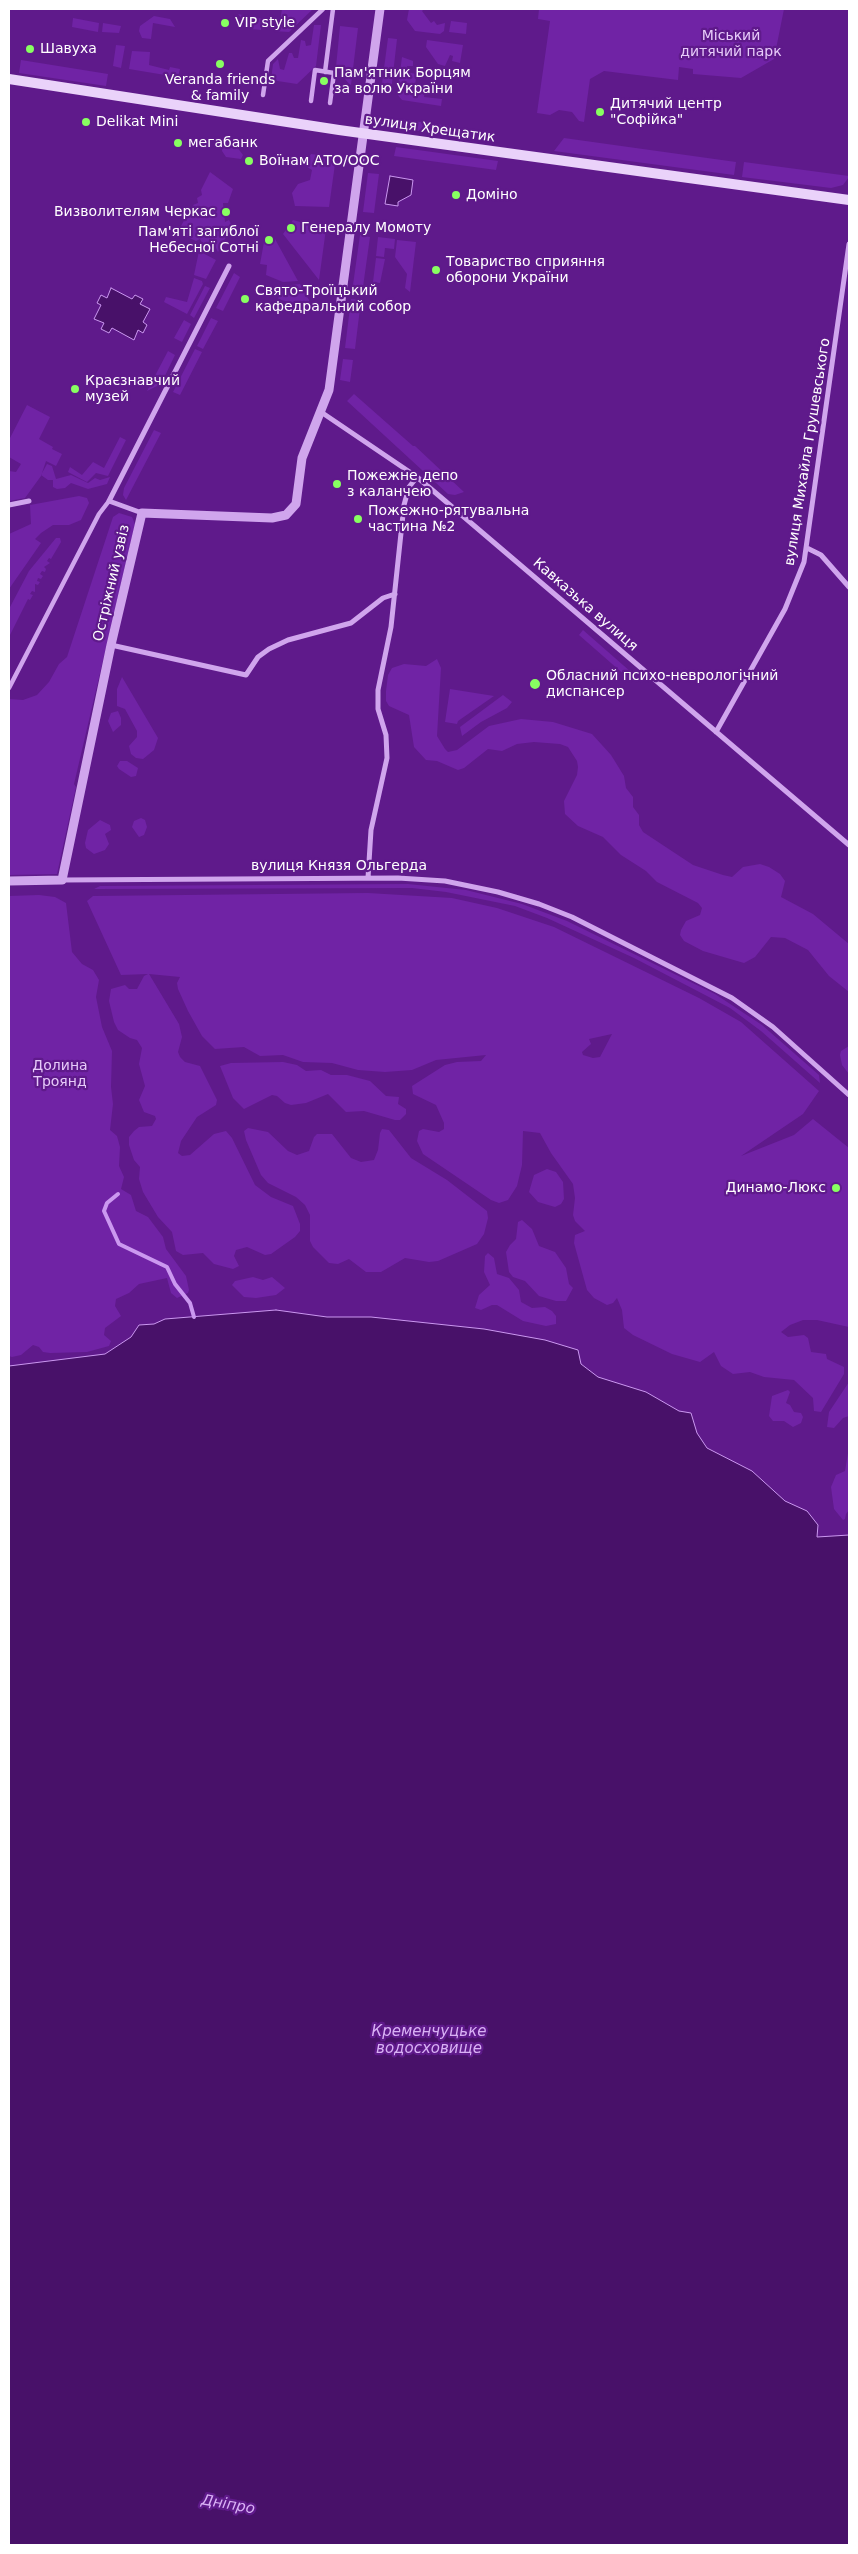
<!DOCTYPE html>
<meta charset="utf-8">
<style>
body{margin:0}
#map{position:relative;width:858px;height:2554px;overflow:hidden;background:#5f1a8b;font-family:"DejaVu Sans",sans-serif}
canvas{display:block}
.frame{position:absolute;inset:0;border:10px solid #fff;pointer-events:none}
</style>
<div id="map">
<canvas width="858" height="2554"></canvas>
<div class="frame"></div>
</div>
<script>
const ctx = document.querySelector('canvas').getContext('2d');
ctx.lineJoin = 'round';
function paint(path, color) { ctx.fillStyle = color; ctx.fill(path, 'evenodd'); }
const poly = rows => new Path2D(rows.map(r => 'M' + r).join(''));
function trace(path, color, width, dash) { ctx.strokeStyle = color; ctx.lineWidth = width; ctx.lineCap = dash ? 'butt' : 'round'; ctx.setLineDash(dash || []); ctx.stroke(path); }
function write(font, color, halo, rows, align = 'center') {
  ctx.font = font + ' "DejaVu Sans",sans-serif'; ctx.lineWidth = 4.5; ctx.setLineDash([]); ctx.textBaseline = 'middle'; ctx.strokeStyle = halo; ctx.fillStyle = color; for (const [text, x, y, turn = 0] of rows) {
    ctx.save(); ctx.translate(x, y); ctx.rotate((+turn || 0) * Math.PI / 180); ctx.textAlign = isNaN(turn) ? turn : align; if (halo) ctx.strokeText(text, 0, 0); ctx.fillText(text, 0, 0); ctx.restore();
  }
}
paint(poly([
 [282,9,313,9,289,32,274,31,276,21,280,21],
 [409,9,424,9,422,11,431,23,434,21,437,25,445,23,444,31,440,34,415,31,407,20],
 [539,9,784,9,774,59,741,78,693,74,693,69,679,67,678,80,604,71,590,79,584,122,579,121,572,112,559,110,550,115,537,113,550,21,538,19],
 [238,14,263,19,261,30,250,29],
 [154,16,170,19,175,27,153,23,151,39,142,38,139,31,140,26],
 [73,18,99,23,98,32,72,27],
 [451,21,467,23,466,34,449,32],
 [103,23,121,26,119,33,102,32],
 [314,25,321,25,316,66,297,84,271,80,273,64,278,59,280,69,284,70,289,53,292,53,294,58,298,58,301,40,305,41,306,46,311,45],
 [340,26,358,28,351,85,349,84,336,67],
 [388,38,397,39,391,92,381,91],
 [427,40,463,45,460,63,452,61,453,56,450,55,445,66,438,64,426,47],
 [116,45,125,46,121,68,113,66],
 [132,51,150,52,149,65,169,70,170,67,180,69,178,77,170,76,169,78,165,77,165,75,129,69],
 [402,57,413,61,413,66,407,66,406,72,421,75,421,78,416,78,415,85,430,87,430,90,425,90,424,97,442,99,441,106,402,100,397,94],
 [21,60,108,74,106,86,19,73],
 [399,119,457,127,456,136,398,128],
 [564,138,736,162,734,175,554,151],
 [223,141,234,143,243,155,241,159,226,157,222,151],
 [396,147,498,161,496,170,394,156],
 [311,154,336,157,329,207,295,206,292,193,298,184,310,180,312,170,304,165],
 [744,162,849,176,849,177,843,185,831,188,742,177],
 [210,172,233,189,228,203,223,203,225,222,229,220,232,226,218,252,215,246,210,248,209,243,203,245,200,239,196,241,183,235,180,228,189,211,195,209,193,205,198,203,197,198,202,195,201,190],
 [368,173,379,174,374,213,363,212],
 [293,220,326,229,319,280,283,234],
 [360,235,370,237,362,294,352,292],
 [378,237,395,239,394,249,385,248,384,257,376,256],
 [275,239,298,281,283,282,266,275,267,265,260,264,264,242],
 [397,240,416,242,410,292,405,288,407,274,395,257],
 [199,251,216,260,206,279,194,275],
 [376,258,385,259,380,283,373,282],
 [234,273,240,277,223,311,216,308],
 [194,278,202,281,203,284,187,314,164,302,166,297,187,302],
 [300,284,309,300,310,308,278,299,282,286],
 [205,286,210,288,194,318,190,315],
 [351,299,361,300,355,349,345,348],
 [211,318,218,321,203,349,197,346],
 [184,320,191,324,182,342,174,338],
 [195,349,202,352,180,395,173,392],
 [168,351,175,355,161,384,147,391],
 [343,359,353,360,350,382,340,380],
 [354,394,413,446,415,446,464,492,455,495,448,494,347,401],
 [27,405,50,417,39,439,53,447,52,449,62,454,56,466,46,461,41,476,25,498,9,501,9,471,16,472,21,464,9,457,9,440],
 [154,430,161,433,126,500,123,495,124,488],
 [120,437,126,440,108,476,96,473,87,482,68,472,70,467,82,475,93,462,104,468],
 [47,464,52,466,56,479,71,475,88,483,95,478,100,480,110,477,107,484,88,489,71,483,65,488,57,489,53,487,53,480,48,480,41,475],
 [79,496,87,498,89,503,81,520,69,525,53,525,41,533,35,539,41,543,9,589,9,534,31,524,30,505],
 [119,513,132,517,135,524,74,784,76,787,57,874,9,875,9,699,23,700,37,695,49,682,59,664,67,657,113,517],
 [56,538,60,538,61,542,51,559,49,558,47,561,50,563,44,567,46,569,45,572,42,571,40,574,43,576,41,579,38,578,37,581,40,582,38,585,35,584,35,592,32,591,30,594,33,595,30,600,28,599,9,637,9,609,29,571],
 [583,630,631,672,627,677,579,635],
 [437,659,441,668,437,736,445,749,448,752,457,750,489,726,521,719,553,722,592,734,611,755,624,776,626,788,633,797,633,807,639,815,639,825,643,832,693,865,723,875,732,877,743,867,760,864,769,867,780,874,785,881,781,897,813,914,849,944,849,992,829,976,808,950,785,938,771,937,755,957,744,963,703,951,684,941,680,935,681,930,686,921,700,915,702,908,698,903,657,882,646,871,621,855,603,837,578,826,565,814,564,801,577,775,578,767,577,761,568,747,560,744,534,742,517,744,502,751,488,749,464,768,458,770,437,761,426,760,414,747,409,715,389,706,386,701,386,691,388,675,392,668,404,664,426,666],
 [122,677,158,738,154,750,143,759,136,758,131,754,129,746,137,737,137,731,125,709,117,706,117,689],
 [450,689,494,696,458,721,457,724,445,722],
 [503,695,512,702,507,708,481,722,462,736,460,727],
 [118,711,121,718,121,725,113,732,108,721,111,713],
 [120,761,127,761,138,768,136,776,131,777,119,769,117,766],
 [141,818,145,820,147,827,144,835,139,837,132,827,134,821],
 [100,820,110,825,111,830,105,834,109,844,105,850,94,854,86,848,85,843,88,830],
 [408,884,466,890,522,904,567,921,715,994,762,1025,819,1075,820,1083,761,1031,730,1008,634,958,547,918,515,906,446,892,412,888,94,889,100,886],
 [368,893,452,898,497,908,554,927,699,998,741,1022,819,1091,803,1114,741,1156,794,1135,813,1119,849,1148,849,1327,817,1320,803,1320,790,1325,781,1332,788,1337,804,1335,808,1338,811,1352,826,1354,827,1359,844,1367,844,1374,821,1412,814,1411,813,1398,794,1380,764,1377,750,1372,733,1374,721,1366,714,1352,700,1362,672,1354,633,1335,624,1328,622,1310,617,1298,613,1303,607,1305,594,1298,587,1290,574,1243,575,1235,585,1231,575,1221,573,1215,575,1198,573,1184,551,1153,540,1133,523,1131,522,1165,517,1186,508,1200,499,1203,491,1200,423,1154,417,1141,419,1131,423,1129,439,1132,444,1129,444,1123,436,1105,413,1094,412,1086,445,1065,457,1062,481,1061,486,1055,436,1060,412,1070,385,1072,358,1070,332,1063,303,1062,283,1055,260,1056,244,1047,215,1049,202,1036,188,1011,178,989,177,983,180,977,149,974,179,1024,182,1037,178,1052,180,1057,185,1062,200,1066,217,1100,216,1105,197,1117,181,1141,178,1153,182,1156,190,1155,214,1134,226,1131,232,1138,255,1185,271,1197,293,1206,300,1224,300,1231,295,1237,271,1254,265,1255,247,1247,236,1250,234,1256,239,1266,233,1269,214,1264,203,1253,183,1255,176,1251,172,1232,158,1217,143,1192,139,1179,140,1167,134,1160,129,1145,129,1137,134,1131,139,1127,152,1126,156,1119,155,1116,144,1112,139,1100,145,1086,139,1064,142,1048,137,1040,130,1038,118,1030,114,1022,109,1001,111,989,125,985,129,989,137,989,144,976,148,974,121,975,87,901,93,896],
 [612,1034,600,1057,593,1058,583,1055,582,1052,591,1044,589,1039],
 [39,895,55,897,66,903,72,952,82,964,93,970,99,980,96,997,102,1027,112,1051,111,1087,113,1104,110,1130,117,1136,120,1147,119,1166,124,1177,121,1189,131,1195,136,1211,148,1217,163,1237,166,1249,186,1276,189,1290,188,1293,177,1298,171,1293,167,1278,139,1284,129,1293,116,1299,115,1306,121,1316,105,1328,104,1335,111,1341,109,1346,87,1352,50,1353,43,1352,39,1347,33,1345,21,1355,12,1357,9,1356,9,896],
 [849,1046,849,1074,842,1065,840,1055,841,1051],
 [283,1062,297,1065,306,1071,321,1070,331,1075,347,1075,370,1081,386,1096,399,1097,398,1104,406,1109,406,1114,400,1120,395,1120,364,1111,346,1112,328,1094,306,1103,291,1105,285,1103,277,1096,272,1095,244,1109,233,1098,220,1066,231,1063],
 [248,1128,268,1132,288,1151,297,1155,309,1151,314,1137,317,1134,332,1134,351,1158,361,1162,374,1160,378,1150,380,1133,382,1129,389,1130,411,1158,447,1180,487,1211,488,1218,484,1234,477,1244,438,1261,429,1262,405,1258,381,1272,366,1272,349,1259,338,1264,329,1263,313,1247,310,1241,310,1215,305,1205,296,1197,268,1183,261,1175,246,1140,244,1131],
 [547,1169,556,1172,563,1182,564,1199,561,1204,555,1207,538,1202,529,1192,534,1175],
 [522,1220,532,1229,539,1246,555,1252,566,1268,569,1284,573,1288,566,1301,556,1301,539,1296,525,1281,513,1277,509,1272,506,1252,510,1245,516,1239,518,1222],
 [488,1253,494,1258,497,1274,509,1278,519,1290,521,1302,532,1308,545,1307,552,1311,556,1316,556,1324,546,1326,523,1321,497,1305,492,1305,481,1310,475,1308,479,1295,490,1285,484,1272,485,1256],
 [253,1277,263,1280,272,1277,285,1288,276,1295,256,1298,244,1297,232,1285,235,1281],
 [849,1382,849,1416,843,1418,834,1428,827,1427,829,1412],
 [788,1390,790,1392,786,1403,790,1405,794,1412,801,1413,803,1417,801,1423,793,1427,784,1421,773,1421,769,1416,772,1396],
 [849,1447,849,1510,846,1514,845,1519,843,1520,834,1509,831,1487,836,1475,845,1471]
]), '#7023a5');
const water = poly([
 [390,176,413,180,411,195,398,202,398,206,385,204,390,176],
 [111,288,132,299,135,295,143,299,140,304,150,309,143,322,147,325,143,333,138,330,134,340,112,328,109,333,101,329,104,323,94,319,101,305,97,303,101,295,107,298,111,288],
 [276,1310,327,1317,371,1317,484,1329,545,1340,578,1350,581,1364,598,1377,646,1392,679,1411,691,1413,697,1433,707,1448,752,1471,785,1501,807,1511,818,1525,817,1537,849,1535,849,2545,9,2545,9,1366,105,1354,131,1337,139,1325,154,1324,165,1319,276,1310]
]);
paint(water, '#481169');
trace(water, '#cb98f0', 1);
trace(poly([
 [118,1194,107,1203,104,1211,119,1244,167,1267,175,1284,190,1303,194,1317]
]), '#cb98f0', 4);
trace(poly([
 [325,72,333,9],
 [263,95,268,61,323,9],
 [311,101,315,70,334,73,330,103],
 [9,688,99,514,109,501]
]), '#d0a5ed', 4.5);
trace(poly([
 [321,412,417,477,849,845],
 [9,505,29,501],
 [142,513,109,501,229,266],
 [807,548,821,555,849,587],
 [111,645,246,675,258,657,269,649,288,640,351,623,383,598,395,594],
 [716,732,785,609,804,562,849,244],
 [368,878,371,830,387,758,386,735,378,709,378,690,391,627,404,505,409,487,417,477],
 [62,880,398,878,445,881,498,892,539,904,572,917,732,998,773,1027,849,1095]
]), '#d0a5ed', 5);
trace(poly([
 [9,881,62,880,111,645,142,513,272,518,286,515,296,504,302,458,329,390,380,9]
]), '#d0a5ed', 9);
trace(poly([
 [9,79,339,130,849,200]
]), '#ead2fa', 10);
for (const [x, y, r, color] of [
 [225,23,5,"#88ff61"],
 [30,49,5,"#88ff61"],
 [220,64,5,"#88ff61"],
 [324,81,5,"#88ff61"],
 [600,112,5,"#88ff61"],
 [86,122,5,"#88ff61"],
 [178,143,5,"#88ff61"],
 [249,161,5,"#88ff61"],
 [456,195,5,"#88ff61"],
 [226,212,5,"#88ff61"],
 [291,228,5,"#88ff61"],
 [269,240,5,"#88ff61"],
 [436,270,5,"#88ff61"],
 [245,299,5,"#88ff61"],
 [75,389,5,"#88ff61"],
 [337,484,5,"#88ff61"],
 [358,519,5,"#88ff61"],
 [535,684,6,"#88ff61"],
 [836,1188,5,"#88ff61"]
]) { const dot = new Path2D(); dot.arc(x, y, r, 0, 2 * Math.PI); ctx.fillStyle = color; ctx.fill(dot); trace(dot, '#5f1a8b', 2); }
write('14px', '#fff', '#5f1a8b', [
 ["VIP style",235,23],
 ["Шавуха",40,49],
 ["Пам'ятник Борцям",334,73],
 ["за волю України",334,89],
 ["Veranda friends",220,80,"center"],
 ["& family",220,96,"center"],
 ["Дитячий центр",610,104],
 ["\"Софійка\"",610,120],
 ["Delikat Mini",96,122],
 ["мегабанк",188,143],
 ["Воїнам АТО/ООС",259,161],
 ["Доміно",466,195],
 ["Визволителям Черкас",216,212,"right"],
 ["Генералу Момоту",301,228],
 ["Пам'яті загиблої",259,232,"right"],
 ["Небесної Сотні",259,248,"right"],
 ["Товариство сприяння",446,262],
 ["оборони України",446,278],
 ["Свято-Троїцький",255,291],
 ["кафедральний собор",255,307],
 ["Краєзнавчий",85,381],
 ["музей",85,397],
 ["Пожежне депо",347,476],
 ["з каланчею",347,492],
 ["Пожежно-рятувальна",368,511],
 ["частина №2",368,527],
 ["Обласний психо-неврологічний",546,676],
 ["диспансер",546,692],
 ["Динамо-Люкс",826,1188,"right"]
], 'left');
write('14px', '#e7cbfa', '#5f1a8b', [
 ["Міський",731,36],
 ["дитячий парк",731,52],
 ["Долина",60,1066],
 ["Троянд",60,1082]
]);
write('14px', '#fff', '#5f1a8b', [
 ["вулиця Хрещатик",430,129,8],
 ["вулиця Михайла Грушевського",808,452,-81],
 ["Остріжний узвіз",112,583,-77],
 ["Кавказька вулиця",585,605,41],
 ["вулиця Князя Ольгерда",339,866]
]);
write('italic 15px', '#d9b1f5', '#5f1a8b', [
 ["Кременчуцьке",429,2032],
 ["водосховище",429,2049],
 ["Дніпро",228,2505,10]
]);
</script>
